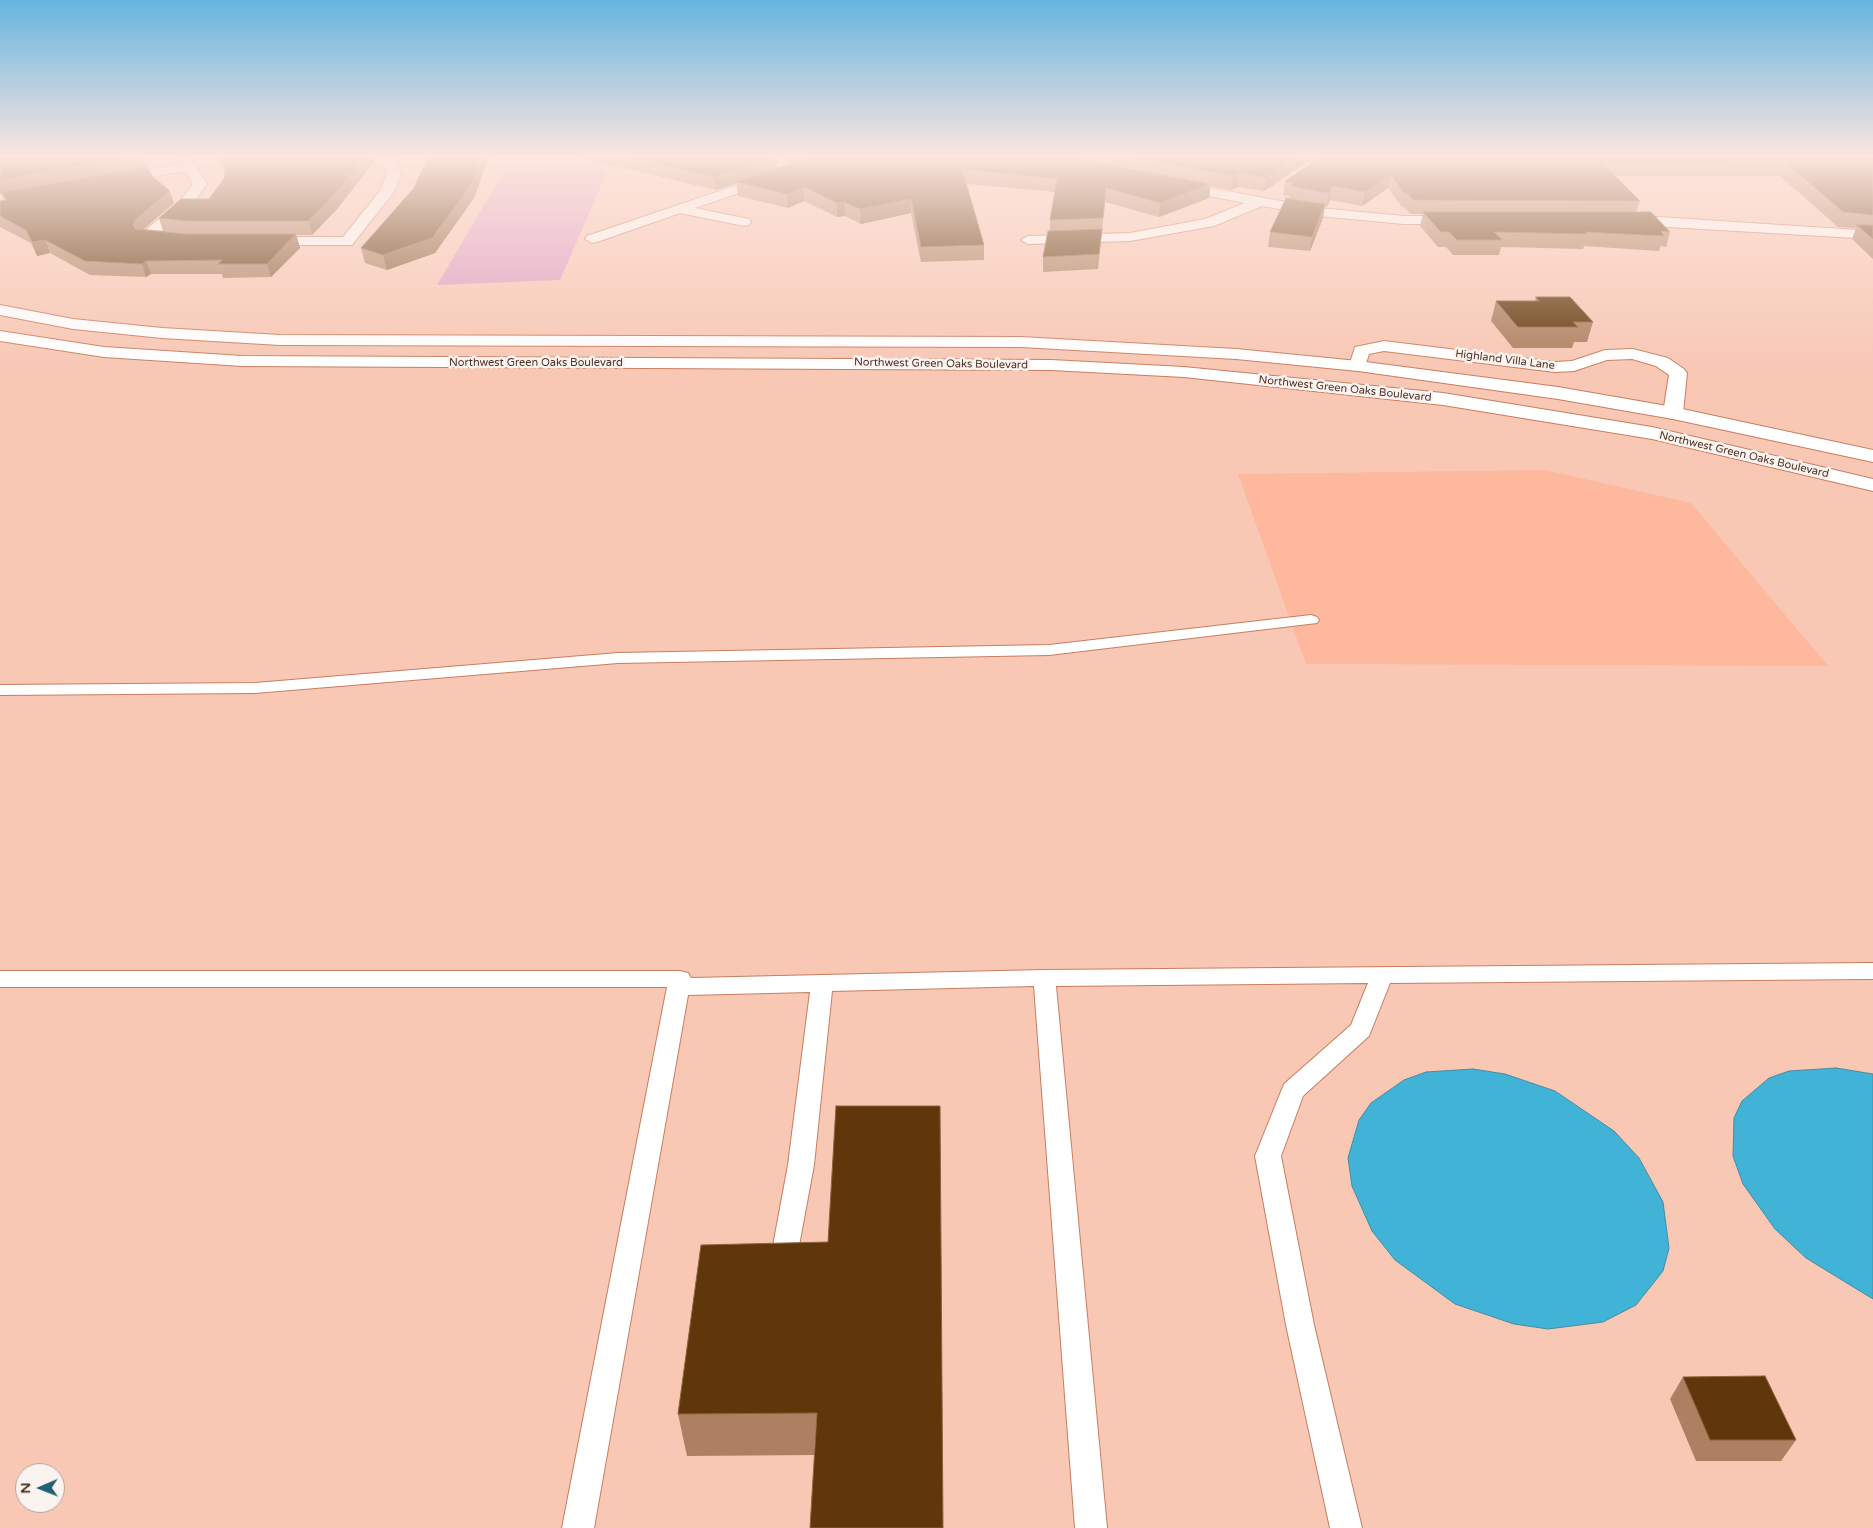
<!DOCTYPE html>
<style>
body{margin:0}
#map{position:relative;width:1873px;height:1528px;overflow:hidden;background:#f8c8b5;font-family:"Varela Round",sans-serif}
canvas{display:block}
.north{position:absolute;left:15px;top:1463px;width:50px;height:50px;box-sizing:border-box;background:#fbf3f0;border:1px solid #b7a59e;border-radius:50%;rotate:269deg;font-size:14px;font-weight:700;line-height:20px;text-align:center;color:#503124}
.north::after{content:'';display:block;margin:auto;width:18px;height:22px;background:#206176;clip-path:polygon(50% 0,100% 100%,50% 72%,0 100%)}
</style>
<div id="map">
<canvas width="1873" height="1528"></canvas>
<div class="north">N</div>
</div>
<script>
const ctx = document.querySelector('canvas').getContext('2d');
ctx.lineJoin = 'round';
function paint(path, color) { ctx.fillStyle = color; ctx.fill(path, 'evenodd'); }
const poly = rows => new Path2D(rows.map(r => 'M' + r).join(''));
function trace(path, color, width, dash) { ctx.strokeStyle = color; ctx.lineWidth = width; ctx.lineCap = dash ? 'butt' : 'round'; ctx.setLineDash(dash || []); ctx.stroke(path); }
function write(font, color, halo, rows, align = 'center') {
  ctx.font = font + ' "Varela Round",sans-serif'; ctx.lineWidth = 5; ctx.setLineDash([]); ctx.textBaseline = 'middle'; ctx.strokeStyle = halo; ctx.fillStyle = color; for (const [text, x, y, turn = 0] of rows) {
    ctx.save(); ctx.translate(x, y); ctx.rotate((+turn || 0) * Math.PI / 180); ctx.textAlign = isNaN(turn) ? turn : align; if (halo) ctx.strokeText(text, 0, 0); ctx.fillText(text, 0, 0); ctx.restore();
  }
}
paint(poly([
 [1545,470,1691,503,1828,666,1306,664,1238,474]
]), '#fdb89d');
paint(poly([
 [608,170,560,280,437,285,504,171]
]), '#de9ec5');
const water = poly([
 [1836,1068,1873,1074,1873,1299,1806,1258,1775,1229,1743,1184,1733,1156,1734,1118,1742,1101,1769,1078,1789,1071,1836,1068],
 [1473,1069,1505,1074,1555,1091,1614,1131,1639,1158,1663,1202,1669,1248,1663,1271,1636,1305,1603,1322,1548,1329,1514,1324,1455,1304,1395,1260,1372,1231,1352,1186,1348,1158,1359,1120,1371,1103,1404,1080,1426,1072,1473,1069]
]);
paint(water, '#41b3d7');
trace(water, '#468ca1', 1);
const lane = poly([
 [1311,615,1317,617,1319,620,1317,623,1049,655,618,663,255,693,0,695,0,685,255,683,618,653,1049,645,1311,615],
 [1873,963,1873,979,1390,983,1369,1036,1303,1096,1281,1156,1314,1325,1362,1528,1330,1528,1286,1325,1255,1156,1284,1084,1351,1025,1368,983,1056,986,1107,1528,1075,1528,1034,986,832,991,814,1165,798,1251,794,1259,785,1263,776,1259,772,1251,788,1165,810,992,688,995,594,1528,562,1528,667,987,0,987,0,971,680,971,688,973,691,978,1044,970,1873,963]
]);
const street = poly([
 [177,157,190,157,207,184,191,206,151,240,141,240,139,237,141,234,181,200,193,184,185,171,115,183,108,179,115,175,181,164,177,157],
 [380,157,393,157,401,173,394,192,352,245,262,245,255,241,262,237,343,237,380,191,387,173,380,157],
 [772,173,777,174,779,177,777,180,695,208,749,219,751,222,749,225,744,226,680,213,597,242,592,243,585,239,587,236,772,173],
 [1173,181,1319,208,1404,216,1459,216,1466,220,1459,224,1404,224,1319,216,1262,206,1214,226,1130,241,1028,244,1021,240,1028,236,1130,233,1205,219,1245,203,1168,188,1166,185,1168,182,1173,181],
 [1622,217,1659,217,1873,231,1873,239,1617,224,1615,221,1622,217],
 [1384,341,1555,362,1572,361,1605,350,1633,349,1668,358,1684,369,1687,373,1683,413,1680,417,1673,419,1666,417,1663,413,1669,375,1656,366,1632,359,1607,360,1574,371,1555,372,1384,351,1369,354,1364,370,1352,370,1349,366,1355,347,1384,341]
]);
const secondary = poly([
 [0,305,73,319,162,328,280,335,1021,337,1236,349,1358,361,1558,387,1673,407,1873,450,1873,462,1673,419,1558,399,1358,371,1236,359,1021,347,280,345,162,338,73,329,0,315,0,305],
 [0,331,104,347,242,356,1051,360,1184,367,1443,393,1652,427,1873,479,1873,491,1652,439,1443,405,1184,377,1051,370,242,366,104,357,0,341,0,331]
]);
trace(lane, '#c77e60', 2);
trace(street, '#c77e60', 2);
trace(secondary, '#c77e60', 2);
paint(lane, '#fff');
paint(street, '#fff');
paint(secondary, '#fff');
paint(poly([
 [216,157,378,157,337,209,312,235,296,235,300,248,271,277,223,278,222,274,151,274,146,277,90,275,50,253,37,256,31,243,0,227,0,201,4,200,2,194,0,194,0,160,145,167,153,177,174,203,144,229,163,231,159,218,209,199,225,177,224,166],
 [428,157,489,157,474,198,435,253,387,270,365,263,361,248,414,188],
 [577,157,776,157,777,168,793,163,780,157,1320,157,1310,160,1264,191,1238,187,1230,190,1210,186,1209,198,1159,217,1105,202,1098,269,1043,272,1043,257,1050,231,1050,220,1055,192,966,184,984,245,984,260,921,262,911,213,861,224,845,216,837,217,804,201,788,208,738,196,737,183,716,190],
 [1321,157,1873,157,1873,259,1852,239,1856,228,1838,227,1780,176,1616,176,1640,201,1636,212,1670,232,1666,247,1661,246,1659,251,1584,246,1583,249,1501,247,1499,255,1453,255,1446,247,1438,247,1420,226,1423,214,1410,214,1404,207,1402,207,1388,188,1362,206,1330,200,1327,207,1325,207,1323,218,1310,251,1268,247,1270,232,1289,198,1290,196,1283,195,1285,181],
 [1536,297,1593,322,1587,342,1574,342,1572,348,1513,348,1491,321,1496,301,1535,301],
 [828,1242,814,1455,687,1456,678,1414],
 [1683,1377,1796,1440,1781,1461,1696,1461,1670,1399]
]), '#ac8060');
paint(poly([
 [128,157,142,157,145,168,1,192,2,194,0,194,0,180],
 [365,157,378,157,337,209,312,235,308,221],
 [481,157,489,157,474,198,435,253,387,270,383,255],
 [773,157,776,157,777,170,736,182,737,183,716,190,714,177],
 [795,157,821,157,795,164],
 [1296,157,1320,157,1310,160,1264,191,1266,178],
 [1240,173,1238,187,1230,190,1232,176],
 [1391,175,1388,188,1362,206,1365,192],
 [1211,184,1209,198,1159,217,1160,203],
 [1332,186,1330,200,1327,207,1329,193],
 [804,187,804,201,788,208,787,194],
 [170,191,174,203,139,233,133,225,135,220],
 [911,199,911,213,861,224,860,209],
 [844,202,845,216,837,217,837,203],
 [1325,204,1323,218,1310,251,1312,237],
 [296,234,300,248,271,277,267,264],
 [45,240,50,253,37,256,32,242],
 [146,261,151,274,146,277,142,264]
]), '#8e623d');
const building = poly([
 [1,157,128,157,0,180,1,157],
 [224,157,365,157,334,195,308,221,187,221,159,218,181,199,209,199,225,177,224,157],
 [428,157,481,157,472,184,432,238,383,255,361,248,414,188,428,157],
 [631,157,773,157,714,177,631,157],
 [815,157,1068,157,1211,184,1160,203,1106,188,1103,218,1050,220,1057,179,962,169,984,245,921,247,911,199,860,209,844,202,837,203,804,187,787,194,736,182,798,161,815,157],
 [1131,157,1296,157,1266,178,1240,173,1232,176,1131,157],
 [1321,157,1873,157,1873,215,1843,212,1785,162,1602,163,1640,201,1413,200,1407,193,1404,193,1391,175,1365,192,1332,186,1329,193,1321,192,1291,186,1293,183,1285,181,1321,157],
 [147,167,153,177,170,191,135,220,133,225,136,229,187,234,296,234,267,264,218,264,222,260,146,261,142,264,85,261,45,240,32,242,26,230,0,216,0,201,7,200,1,192,147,167],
 [1286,198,1325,204,1312,237,1270,232,1286,198],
 [1423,212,1651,212,1670,232,1661,231,1664,236,1585,232,1587,234,1494,232,1502,240,1457,240,1449,232,1441,232,1423,212],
 [1857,225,1873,225,1873,239,1857,225],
 [1102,229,1099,254,1043,257,1048,231,1102,229],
 [1536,297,1570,297,1593,322,1573,322,1578,327,1518,327,1496,301,1539,301,1536,297],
 [836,1106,940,1106,943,1528,810,1528,817,1413,678,1414,701,1245,828,1242,836,1106],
 [1765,1376,1796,1440,1710,1440,1683,1377,1765,1376]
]);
paint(building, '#60370a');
trace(building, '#8e623d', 1);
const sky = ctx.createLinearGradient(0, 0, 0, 371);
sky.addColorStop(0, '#65b4e1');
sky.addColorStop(0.42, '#fce6de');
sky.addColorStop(1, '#fce6de00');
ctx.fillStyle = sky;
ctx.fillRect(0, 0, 1873, 371);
write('11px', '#503124', '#fbf3f0', [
 ["Highland Villa Lane",1505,360,7],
 ["Northwest Green Oaks Boulevard",536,363],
 ["Northwest Green Oaks Boulevard",941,364,1],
 ["Northwest Green Oaks Boulevard",1345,389,6],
 ["Northwest Green Oaks Boulevard",1744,455,13]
]);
</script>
